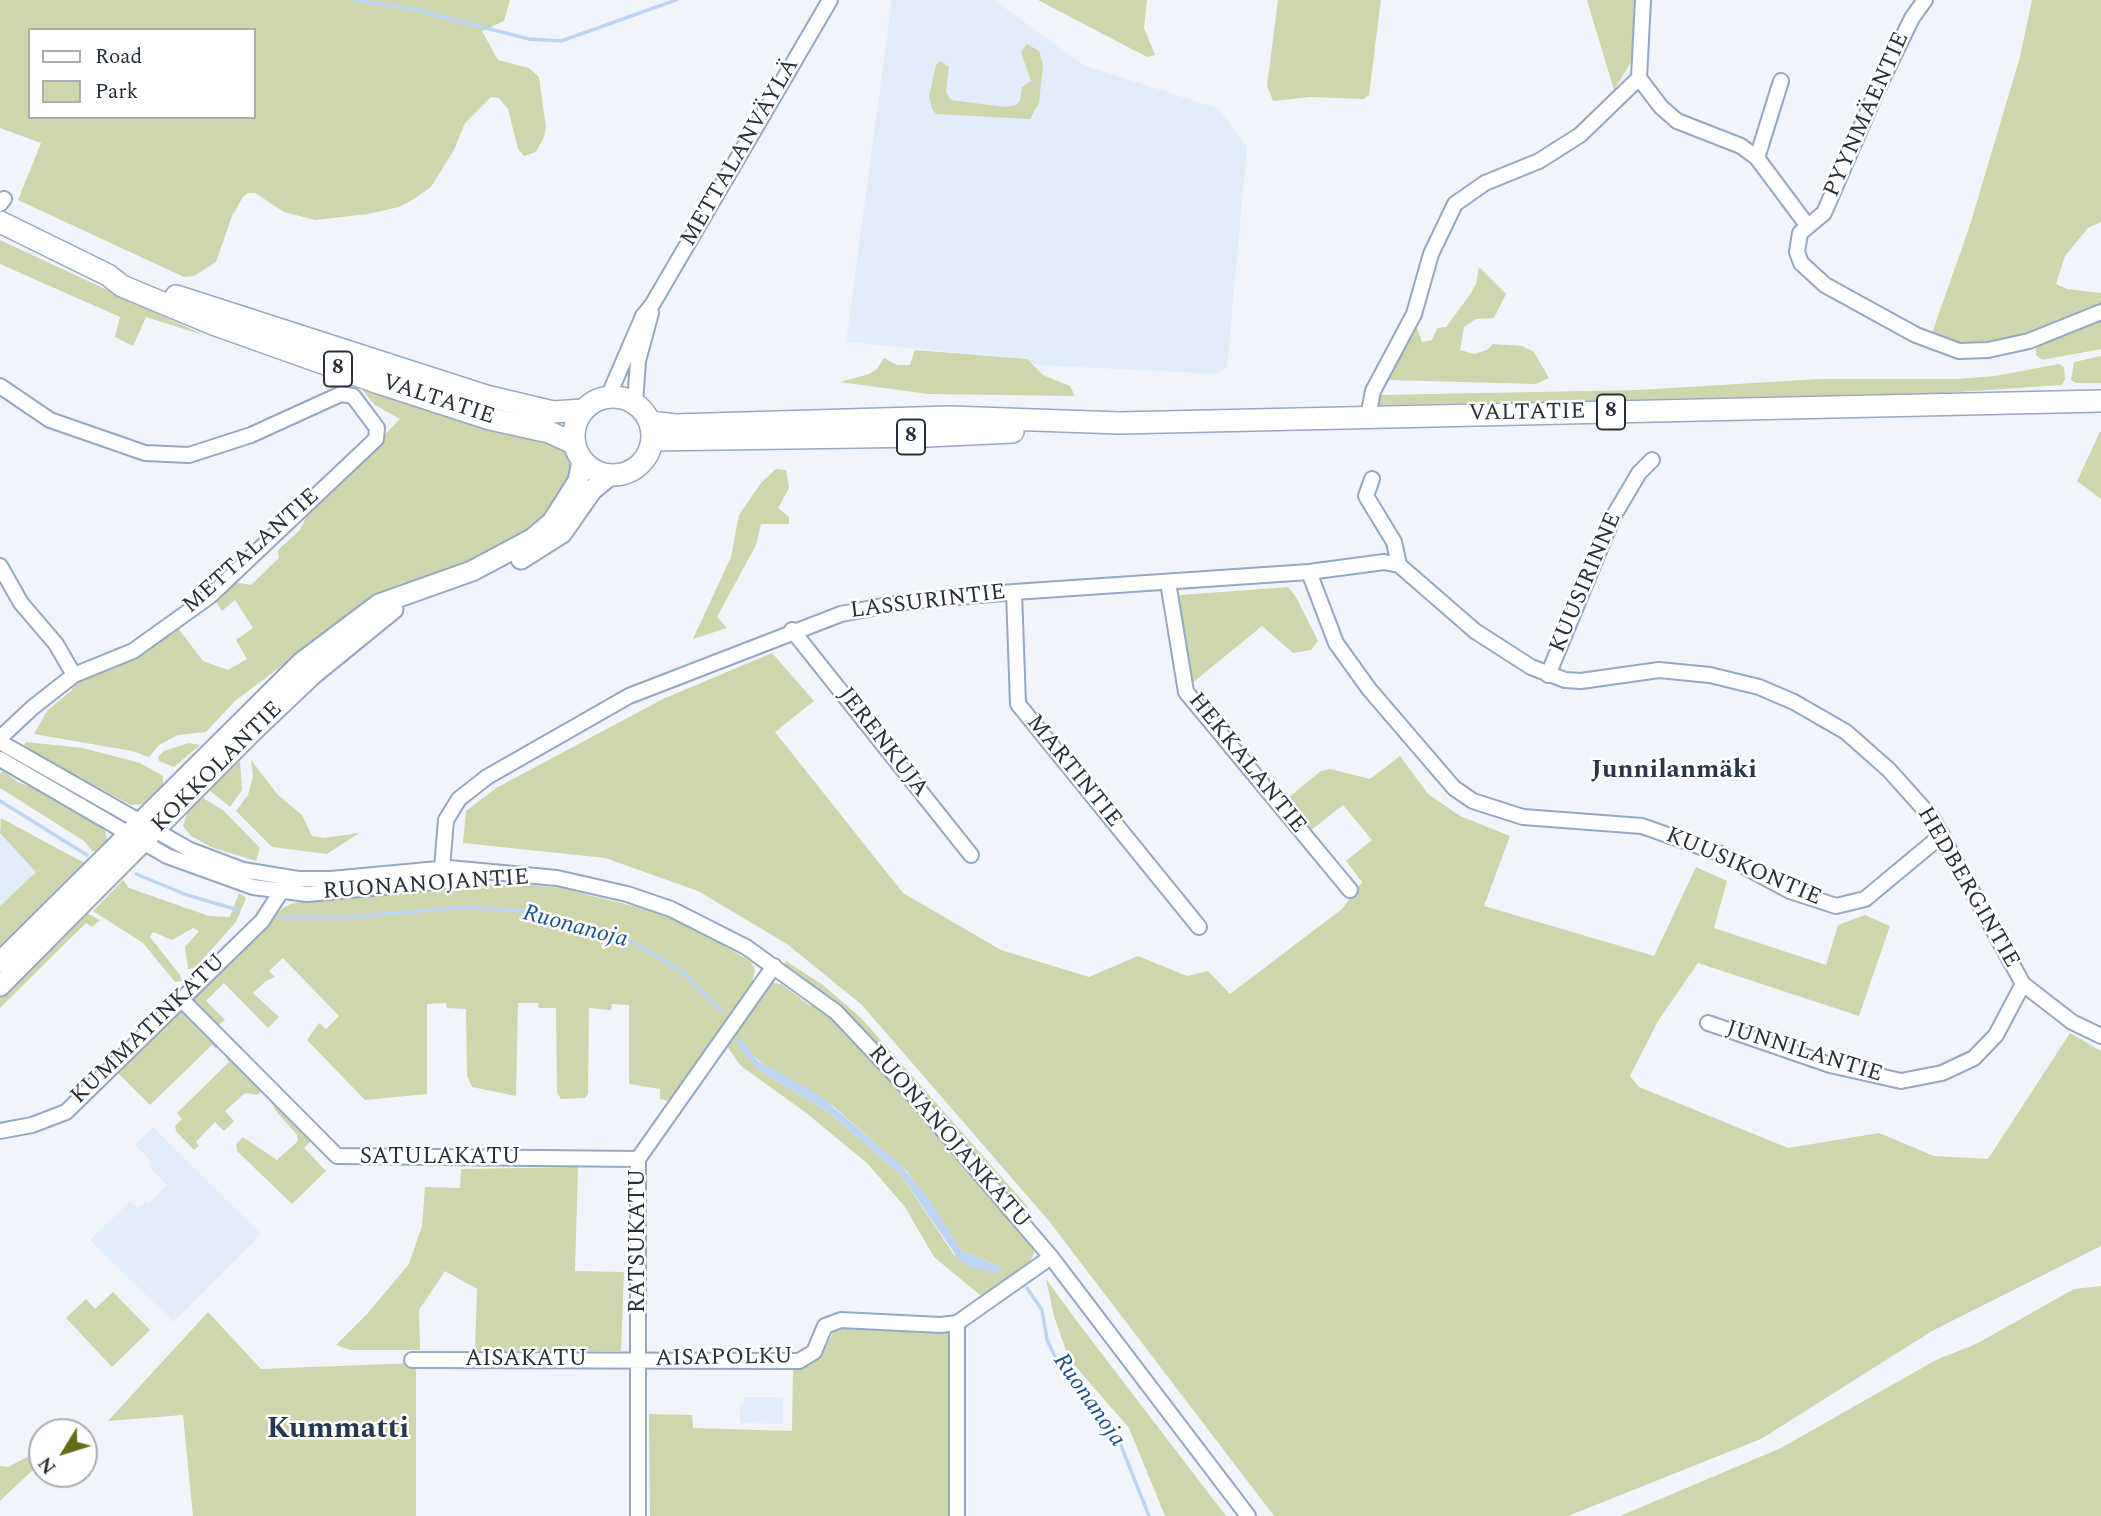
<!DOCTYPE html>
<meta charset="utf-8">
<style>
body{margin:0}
#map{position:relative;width:2101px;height:1516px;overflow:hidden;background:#f1f5fb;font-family:Spectral,serif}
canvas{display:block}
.legend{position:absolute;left:28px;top:28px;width:228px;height:91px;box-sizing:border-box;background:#fff;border:2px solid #a9acb0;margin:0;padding:9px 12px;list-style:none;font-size:21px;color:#27303a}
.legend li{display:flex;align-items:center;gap:14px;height:35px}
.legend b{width:35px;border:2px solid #a9acb0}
.north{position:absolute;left:28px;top:1418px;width:70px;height:70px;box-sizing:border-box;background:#fff;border:2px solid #a9acb0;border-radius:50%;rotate:232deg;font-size:19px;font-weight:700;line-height:28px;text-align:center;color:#27303a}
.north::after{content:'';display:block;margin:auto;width:24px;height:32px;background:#636d14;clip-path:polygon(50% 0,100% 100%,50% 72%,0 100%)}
</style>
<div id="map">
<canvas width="2101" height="1516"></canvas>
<ul class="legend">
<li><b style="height:9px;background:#fff"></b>Road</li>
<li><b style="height:19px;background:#ced6ac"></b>Park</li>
</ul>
<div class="north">N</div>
</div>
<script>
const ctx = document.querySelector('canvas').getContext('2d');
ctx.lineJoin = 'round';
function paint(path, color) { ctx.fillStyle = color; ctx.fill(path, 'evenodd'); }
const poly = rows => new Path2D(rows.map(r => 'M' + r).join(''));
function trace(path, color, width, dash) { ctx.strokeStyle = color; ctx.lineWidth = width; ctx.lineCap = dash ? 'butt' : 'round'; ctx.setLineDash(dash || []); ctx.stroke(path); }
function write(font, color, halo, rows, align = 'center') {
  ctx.font = font + ' Spectral,serif'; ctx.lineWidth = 5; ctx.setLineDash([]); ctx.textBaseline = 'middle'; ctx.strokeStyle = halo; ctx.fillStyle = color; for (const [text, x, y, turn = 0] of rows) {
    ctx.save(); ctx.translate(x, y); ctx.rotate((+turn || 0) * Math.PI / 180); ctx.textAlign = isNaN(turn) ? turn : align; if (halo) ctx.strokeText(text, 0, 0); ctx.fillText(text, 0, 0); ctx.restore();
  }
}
paint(poly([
 [892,0,994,0,1084,65,1219,109,1247,147,1227,367,1218,374,1035,365,1027,359,846,342],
 [0,832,39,874,0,912],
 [153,1127,261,1234,173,1322,90,1240,130,1201,138,1208,145,1202,148,1204,167,1185,149,1166,152,1162,135,1145],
 [744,1397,783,1397,783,1424,740,1423,740,1403,744,1403]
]), '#e2edfb');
paint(poly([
 [0,0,510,0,504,21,482,31,498,60,529,68,539,77,546,127,544,137,536,152,524,156,518,149,508,109,499,98,491,97,465,123,454,150,431,187,414,199,399,207,368,214,315,220,284,212,255,193,248,193,243,197,232,216,216,262,194,276,184,277,18,200,41,143,0,128],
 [30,30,254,30,254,117,30,117],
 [1038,0,1147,0,1144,28,1155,55,1147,57],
 [1278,0,1381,0,1369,95,1364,99,1309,97,1273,101,1267,86],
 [1587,0,1639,0,1631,62,1614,90],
 [2032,0,2101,0,2101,222,2088,228,2065,256,2056,284,2067,289,2101,293,2101,309,2035,334,2024,333,2014,340,1952,345,1931,336,1970,225,2020,57],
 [1027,44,1039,51,1043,65,1039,103,1030,119,936,114,932,109,929,96,936,65,940,61,949,67,946,92,951,100,1005,107,1016,105,1020,101,1022,87,1031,81,1021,52],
 [0,240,206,336,146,317,133,346,115,337,120,317,0,264],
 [1479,267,1506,294,1494,318,1476,319,1464,327,1460,350,1474,354,1487,350,1493,344,1522,346,1534,352,1549,378,1536,384,1387,380,1407,336,1416,325,1422,342,1432,340,1437,328,1446,327,1469,296,1476,284],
 [2101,317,2101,349,2042,360,2036,355,2036,346,2045,340],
 [915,350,1027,359,1043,375,1070,386,1075,396,928,394,840,382,869,374,877,369,884,358,897,365,910,365],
 [2101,356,2101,383,2076,383,2071,380,2074,362],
 [2059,364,2064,367,2065,379,2062,385,1944,393,1376,405,1380,395,1639,390,1819,379,1958,379,1995,376],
 [364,384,564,448,573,473,543,520,496,552,390,591,345,618,235,701,206,732,178,735,159,745,149,757,132,751,34,734,47,711,72,690,75,679,177,627,203,661,228,670,247,659,236,640,253,628,235,600,222,611,215,600,234,582,251,585,279,558,278,550,300,530,307,515,400,419,375,405,363,391],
 [2100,432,2101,432,2101,499,2077,481],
 [776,469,786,470,789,488,778,508,789,517,789,524,761,524,756,545,717,617,727,628,693,639,731,557,739,515,761,483],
 [1288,587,1296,597,1318,641,1311,650,1293,653,1262,626,1185,689,1174,602,1181,595],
 [772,653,814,701,775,732,903,893,1001,950,1089,977,1138,956,1187,976,1208,971,1230,994,1342,909,1362,882,1346,861,1372,840,1343,805,1305,835,1283,802,1321,771,1330,769,1370,779,1400,756,1428,794,1460,816,1510,836,1484,906,1654,956,1696,867,1727,881,1714,928,1826,965,1838,925,1865,915,1890,926,1859,1016,1698,963,1658,1021,1630,1076,1639,1087,1788,1148,1879,1133,1934,1156,1988,1159,2070,1033,2101,1051,2101,1246,1932,1331,1761,1439,1568,1516,1274,1516,1049,1221,862,1005,787,944,698,891,605,858,463,843,466,811,496,788,663,699],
 [26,742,83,748,140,763,163,776,163,785,143,804,131,805,30,751,23,746],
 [189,743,200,745,174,767,159,761,158,757,164,751],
 [251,760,278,795,302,815,312,836,323,838,359,833,327,854,272,847,236,811,248,795,253,776],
 [240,761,242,790,230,807,209,790],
 [3,771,18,782,58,798,96,819,104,828,108,841,101,852,92,851,84,841,0,788,0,773],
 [203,798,223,810,260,848,256,861,211,847,191,836,183,826,187,813],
 [1,818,88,865,0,955,0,906,36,872,0,833],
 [123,880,129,888,209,916,230,917,239,893,246,898,236,922,195,968,188,969,185,947,199,931,193,928,172,940,153,932,150,937,180,975,182,981,175,982,143,943,93,911],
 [520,884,561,888,649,910,693,927,751,962,755,970,752,982,669,1101,660,1099,660,1089,629,1084,629,1005,612,1004,611,1010,589,1008,588,1094,585,1098,561,1099,557,1093,556,1008,539,1008,538,1003,518,1003,516,1096,472,1087,467,1075,466,1009,447,1008,446,1003,427,1004,427,1094,365,1100,307,1040,319,1023,326,1029,339,1016,283,958,269,971,275,977,266,981,253,993,279,1017,268,1028,224,983,206,1001,225,1020,219,1025,215,1026,191,1000,283,908,293,903,454,885],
 [87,913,100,920,92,927,86,923,0,1008,0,993],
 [786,961,823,985,861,1018,1021,1199,1028,1208,1026,1211,1015,1204,843,1011,783,965],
 [773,983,781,984,809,1005,821,1009,852,1036,1032,1242,1034,1253,1030,1262,984,1296,980,1295,934,1257,905,1207,868,1164,805,1112,741,1066,726,1045,767,986],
 [737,1041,763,1064,833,1106,907,1171,961,1250,1000,1267,954,1255,901,1175,830,1113,757,1069],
 [182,1011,189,1012,220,1043,216,1049,212,1045,150,1105,118,1073],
 [230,1054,263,1089,258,1095,245,1093,225,1111,234,1121,224,1131,215,1122,196,1142,199,1146,194,1150,176,1131,175,1126,182,1119,177,1113,229,1062,226,1058],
 [270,1100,279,1102,313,1139,304,1148,326,1171,292,1204,237,1151,236,1144,243,1137,277,1160,298,1141,297,1135,276,1111],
 [578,1167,575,1271,624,1272,621,1351,475,1351,477,1289,445,1271,419,1310,420,1350,350,1350,336,1345,367,1314,409,1264,422,1226,425,1187,460,1188,461,1169],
 [1046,1279,1079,1324,1226,1516,1165,1516,1129,1428,1069,1359,1054,1316],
 [2101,1286,2101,1516,1620,1516,1781,1448,1936,1360,1976,1344,2074,1289],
 [113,1292,150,1330,112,1367,66,1318,86,1299,95,1309],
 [208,1312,261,1369,416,1363,416,1516,193,1516,183,1415,108,1421],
 [836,1327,950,1332,952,1516,650,1516,649,1414,692,1415,693,1428,792,1431,793,1365,803,1365,823,1352],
 [31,1455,40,1463,0,1501,0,1466,8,1467]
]), '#ced6ac');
paint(poly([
 [739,1037,758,1061,819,1095,901,1165,928,1198,961,1250,1000,1267,1000,1274,970,1267,959,1260,901,1175,830,1113,757,1069,737,1044]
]), '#bcd5f5');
trace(poly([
 [355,0,412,9,529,39,561,41,676,0],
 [0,801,87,855],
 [136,874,187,895,238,910],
 [280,917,350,917,468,907,535,912,626,938,683,972,721,1011],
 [1027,1288,1042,1310,1047,1340,1059,1365,1118,1438,1149,1516]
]), '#bcd5f5', 3.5);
const minor = poly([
 [1925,0,1912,18,1878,88,1824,213,1800,233,1797,252,1801,263,1825,285,1916,335,1959,351,1988,350,2029,341,2101,312],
 [1639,78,1661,107,1677,121,1741,146,1757,158,1807,225],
 [1639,78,1643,0],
 [1757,158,1781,81],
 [0,204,4,199],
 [0,386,50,420,145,453,189,455,251,435,341,394,353,396,377,428,376,439,210,596,133,651,74,675,32,708,0,738],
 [608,397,643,316,652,305,830,0],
 [635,403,638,361,651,313],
 [1368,417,1373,391,1414,314,1431,254,1455,204,1485,183,1539,161,1580,135,1639,78],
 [1372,479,1366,496,1394,542,1399,565,1475,631,1531,667,1565,680,1581,681,1659,670,1710,675,1759,687,1794,702,1846,732,1889,770,1932,818,2023,984,2072,1022,2101,1036],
 [0,566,21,603,56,644,74,675],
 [1309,572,1336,643,1369,689,1454,788,1473,801,1523,817,1642,826,1721,854,1790,891,1836,906,1865,899,1942,835],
 [1168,582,1186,692,1350,890],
 [1014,592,1018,704,1199,927],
 [792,630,971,855],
 [1548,675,1613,517,1639,473,1652,460],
 [0,742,190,850,243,870,298,879,331,879,449,868,557,878,627,894,671,909,746,947,836,1012,902,1082,1051,1257,1248,1516],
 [0,759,167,856,253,887,307,894,479,878],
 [441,880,446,820,459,799,487,777,629,696,841,614,904,602,1014,592,1309,572,1384,562,1399,565],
 [182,1000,337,1156,638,1159],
 [1708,1023,1830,1065,1901,1081,1942,1073,1974,1058,1996,1035,2023,984],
 [0,1131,32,1125,66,1112,262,921,284,887],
 [412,1360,799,1361,814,1352,825,1326,841,1320,941,1325,957,1323],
 [638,1516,638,1159,774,966],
 [957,1516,957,1323,1051,1257]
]);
const major = poly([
 [521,559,562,533,592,490,609,476],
 [0,962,302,662,379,604,472,571,532,539,552,522,561,508,578,481,582,461],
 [0,986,252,732,312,675,393,609]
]);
const highway = poly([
 [0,222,108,275,122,286,213,324,379,383,490,419,549,432,575,444],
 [176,296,486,396,553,412,583,410],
 '574 436a39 39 0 1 1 78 0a39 39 0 1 1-78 0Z',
 [650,422,675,425,950,417,1120,423,2101,401],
 [652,440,927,436,1013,432]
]);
trace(minor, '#93a8c2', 18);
trace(major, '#93a8c2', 23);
trace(highway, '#93a8c2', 24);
trace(minor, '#fff', 14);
trace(major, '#fff', 19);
trace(highway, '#fff', 21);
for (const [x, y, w] of [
 [338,369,28],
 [1611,412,28],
 [911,437,28]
]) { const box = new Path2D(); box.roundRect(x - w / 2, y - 17.5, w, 35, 5); ctx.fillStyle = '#fff'; ctx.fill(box); trace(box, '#27303a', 2); }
write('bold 21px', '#27303a', null, [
 ["8",338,369],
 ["8",1611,412],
 ["8",911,437]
]);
write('23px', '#27303a', '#fff', [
 ["PYYNMÄENTIE",1868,115,-66],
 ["METTALANVÄYLÄ",741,153,-60],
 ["VALTATIE",438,401,18],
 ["VALTATIE",1527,414,-1],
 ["METTALANTIE",252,552,-42],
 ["KUUSIRINNE",1587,583,-67],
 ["LASSURINTIE",928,603,-7],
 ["JERENKUJA",882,743,52],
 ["HEKKALANTIE",1246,764,51],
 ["KOKKOLANTIE",218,768,-45],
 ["MARTINTIE",1073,772,51],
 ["KUUSIKONTIE",1743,868,23],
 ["RUONANOJANTIE",426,886,-4],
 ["HEDBERGINTIE",1967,888,60],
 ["KUMMATINKATU",149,1030,-44],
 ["JUNNILANTIE",1804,1053,17],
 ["RUONANOJANKATU",948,1138,49],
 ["SATULAKATU",440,1158],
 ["RATSUKATU",639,1241,-90],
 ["AISAPOLKU",724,1359,-1],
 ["AISAKATU",526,1360]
]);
write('italic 24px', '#19508d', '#fff', [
 ["Ruonanoja",575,928,15],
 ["Ruonanoja",1088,1401,55]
]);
write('bold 26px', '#26384e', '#fff', [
 ["Junnilanmäki",1674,772]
]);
write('bold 30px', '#26384e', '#fff', [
 ["Kummatti",338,1431]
]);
</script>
